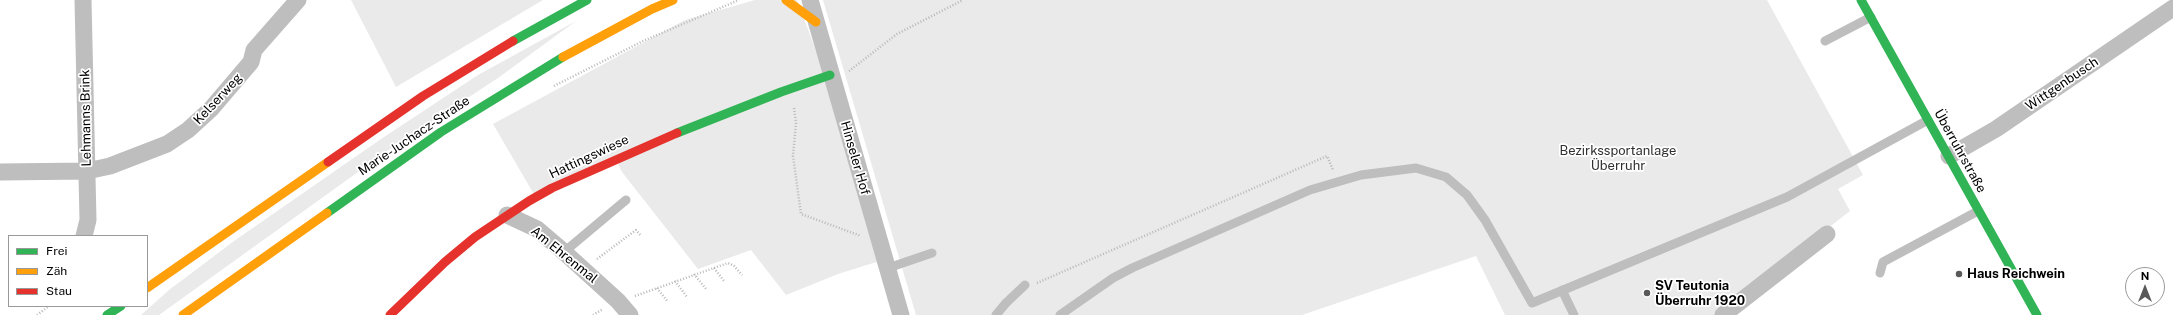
<!DOCTYPE html>
<meta charset="utf-8">
<style>
body{margin:0}
#map{position:relative;width:2173px;height:315px;overflow:hidden;background:#fff;font-family:"Public Sans",sans-serif}
canvas{display:block}
.legend{position:absolute;left:8px;top:235px;width:140px;height:72px;box-sizing:border-box;background:#fff;border:1px solid #999;margin:0;padding:5px 7px;list-style:none;font-size:12px;color:#000}
.legend li{display:flex;align-items:center;gap:8px;height:20px}
.legend b{width:20px;border:1px solid #999}
.north{position:absolute;left:2125px;top:267px;width:40px;height:40px;box-sizing:border-box;background:#fff;border:1px solid #999;border-radius:50%;rotate:0deg;font-size:11px;font-weight:700;line-height:16px;text-align:center;color:#000}
.north::after{content:'';display:block;margin:auto;width:14px;height:18px;background:#595959;clip-path:polygon(50% 0,100% 100%,50% 72%,0 100%)}
</style>
<div id="map">
<canvas width="2173" height="315"></canvas>
<ul class="legend">
<li><b style="height:5px;background:#30b455"></b>Frei</li>
<li><b style="height:5px;background:#ff9f0a"></b>Zäh</li>
<li><b style="height:5px;background:#e5322d"></b>Stau</li>
</ul>
<div class="north">N</div>
</div>
<script>
const ctx = document.querySelector('canvas').getContext('2d');
ctx.lineJoin = 'round';
function paint(path, color) { ctx.fillStyle = color; ctx.fill(path, 'evenodd'); }
const poly = rows => new Path2D(rows.map(r => 'M' + r).join(''));
function trace(path, color, width, dash) { ctx.strokeStyle = color; ctx.lineWidth = width; ctx.lineCap = dash ? 'butt' : 'round'; ctx.setLineDash(dash || []); ctx.stroke(path); }
function write(font, color, halo, rows, align = 'center') {
  ctx.font = font + ' "Public Sans",sans-serif'; ctx.lineWidth = 3.5; ctx.setLineDash([]); ctx.textBaseline = 'middle'; ctx.strokeStyle = halo; ctx.fillStyle = color; for (const [text, x, y, turn = 0] of rows) {
    ctx.save(); ctx.translate(x, y); ctx.rotate((+turn || 0) * Math.PI / 180); ctx.textAlign = isNaN(turn) ? turn : align; if (halo) ctx.strokeText(text, 0, 0); ctx.fillText(text, 0, 0); ctx.restore();
  }
}
paint(poly([
 [351,0,543,0,396,87],
 [755,0,797,0,825,75,535,196,493,124,685,20],
 [823,0,1767,0,1863,175,1838,189,1850,211,1717,315,1505,315,1476,256,1302,315,916,315],
 [576,21,498,78,390,149,159,315,141,315,169,290,234,241,381,139,478,75],
 [826,79,883,260,838,274,786,295,751,250,698,269,622,172,616,160]
]), '#eaeaea');
trace(poly([
 [849,71,897,34,963,0],
 [554,86,643,41,739,0],
 [794,108,796,123,793,156,801,214,861,236],
 [597,259,636,230,641,236],
 [714,268,724,281],
 [694,274,706,289],
 [675,281,687,297],
 [1037,283,1327,156,1333,170],
 [657,288,668,302],
 [635,296,728,263,734,266,742,275],
 [37,315,49,306],
 [593,315,603,309]
]), '#b8b8b8', 2.5, [1, 2]);
trace(poly([
 [1825,41,1871,17],
 [564,252,626,200],
 [888,268,932,253],
 [1880,273,1883,262,1978,211],
 [1562,290,1574,315],
 [996,315,1006,303,1025,285],
 [1060,315,1113,278,1132,268,1310,190,1361,175,1416,168,1446,177,1467,195,1485,220,1532,303,1787,197,1928,120]
]), '#bebebe', 9);
trace(poly([
 [83,0,88,220,84,236],
 [810,0,901,315],
 [1949,156,1996,129,2173,8],
 [0,172,87,171,110,166,167,144,188,130,211,109,251,62,254,50,298,0],
 [507,215,537,229,564,252,618,301,630,315],
 [1723,315,1827,234]
]), '#bebebe', 17);
trace(poly([
 [1861,0,2037,315],
 [513,41,587,0],
 [677,133,781,92,830,75],
 [327,213,441,132,563,57],
 [107,315,121,306]
]), '#30b455', 9);
trace(poly([
 [786,0,816,22],
 [563,57,652,9,673,0],
 [147,288,328,162],
 [183,315,327,213]
]), '#ff9f0a', 9);
trace(poly([
 [328,162,423,96,513,41],
 [390,315,445,262,475,237,529,201,552,188,677,133]
]), '#e5322d', 9);
for (const [x, y, r, color] of [
 [1959,274,4,"#595959"],
 [1647,293,4,"#595959"]
]) { const dot = new Path2D(); dot.arc(x, y, r, 0, 2 * Math.PI); ctx.fillStyle = color; ctx.fill(dot); trace(dot, '#fff', 1.5); }
write('13px', '#000', '#fff', [
 ["Wittgenbusch",2062,84,-34],
 ["Kelserweg",218,99,-47],
 ["Lehmanns Brink",86,118,-91],
 ["Marie-Juchacz-Straße",414,136,-34],
 ["Überruhrstraße",1960,151,61],
 ["Hattingswiese",589,157,-25],
 ["Hinseler Hof",855,158,74],
 ["Am Ehrenmal",564,255,39]
]);
write('13px', '#303030', '#fff', [
 ["Bezirkssportanlage",1618,151],
 ["Überruhr",1618,166]
]);
write('bold 13px', '#000', '#fff', [
 ["Haus Reichwein",1967,274],
 ["SV Teutonia",1655,286],
 ["Überruhr 1920",1655,301]
], 'left');
</script>
